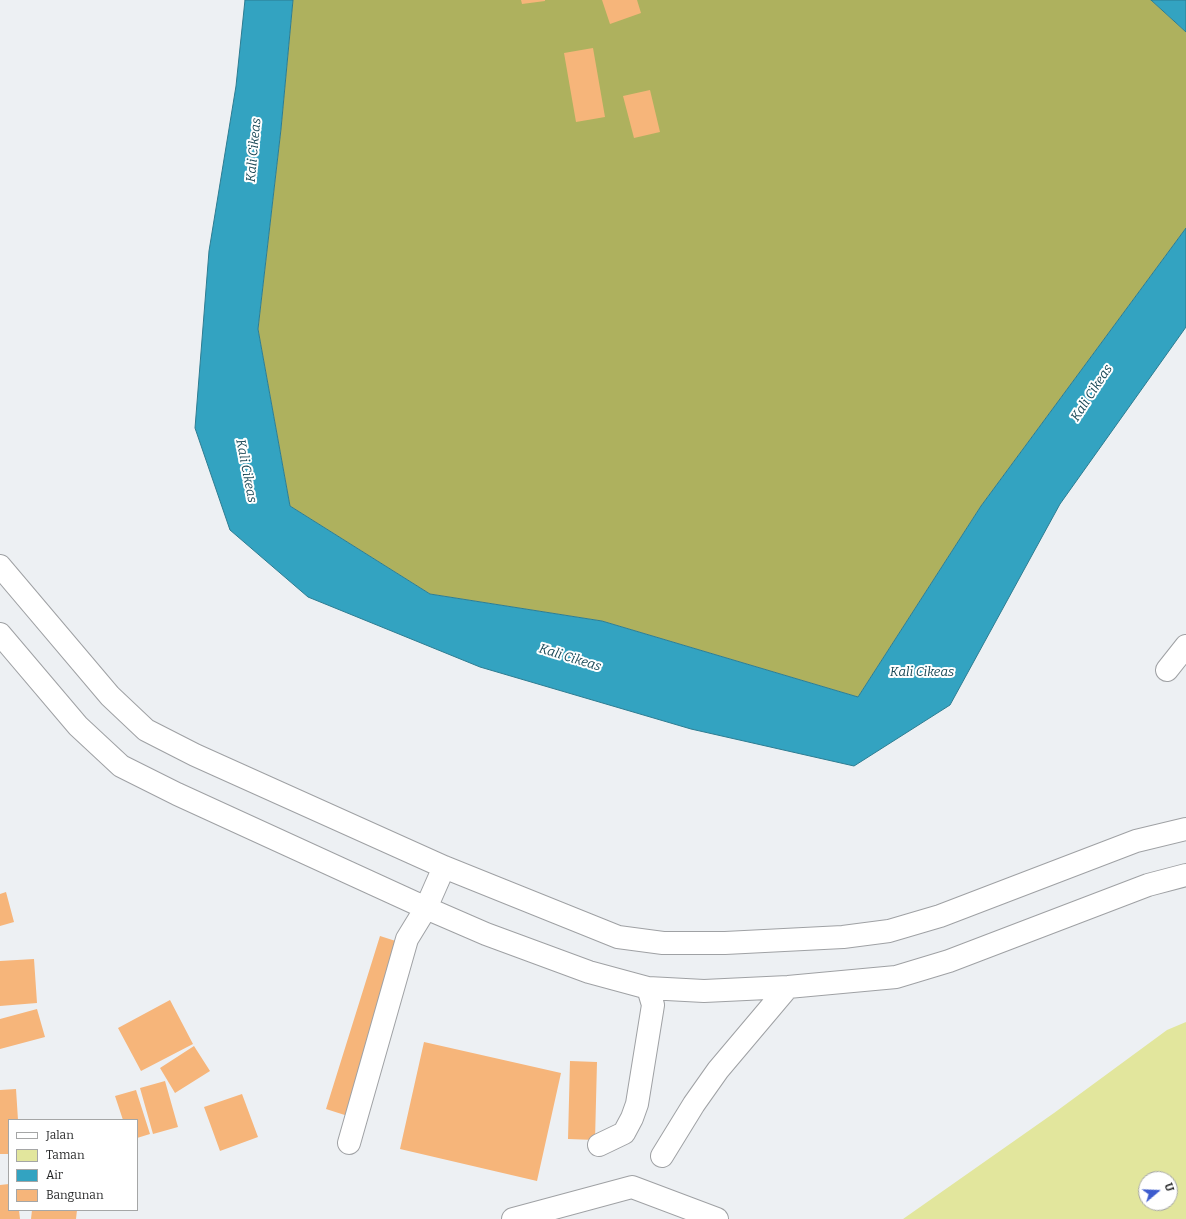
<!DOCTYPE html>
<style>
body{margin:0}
#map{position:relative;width:1186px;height:1219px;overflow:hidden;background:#edf0f3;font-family:Bitter,serif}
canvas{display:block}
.legend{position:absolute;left:8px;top:1119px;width:130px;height:92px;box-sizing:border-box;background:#fff;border:1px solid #a5a6a6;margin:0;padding:5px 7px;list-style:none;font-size:12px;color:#1f2021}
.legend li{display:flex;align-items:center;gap:8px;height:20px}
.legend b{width:20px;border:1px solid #a5a6a6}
.north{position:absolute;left:1138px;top:1171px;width:40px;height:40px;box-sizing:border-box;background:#fff;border:1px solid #a5a6a6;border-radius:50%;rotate:71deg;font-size:11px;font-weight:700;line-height:16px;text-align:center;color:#1f2021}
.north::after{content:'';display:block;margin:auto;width:14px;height:18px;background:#3d5cce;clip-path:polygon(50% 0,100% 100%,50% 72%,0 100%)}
</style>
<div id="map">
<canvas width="1186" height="1219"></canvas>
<ul class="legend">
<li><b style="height:5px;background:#fff"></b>Jalan</li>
<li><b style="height:11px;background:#e2e69d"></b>Taman</li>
<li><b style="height:11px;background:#33a3c1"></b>Air</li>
<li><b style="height:11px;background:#f6b57a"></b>Bangunan</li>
</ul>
<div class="north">U</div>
</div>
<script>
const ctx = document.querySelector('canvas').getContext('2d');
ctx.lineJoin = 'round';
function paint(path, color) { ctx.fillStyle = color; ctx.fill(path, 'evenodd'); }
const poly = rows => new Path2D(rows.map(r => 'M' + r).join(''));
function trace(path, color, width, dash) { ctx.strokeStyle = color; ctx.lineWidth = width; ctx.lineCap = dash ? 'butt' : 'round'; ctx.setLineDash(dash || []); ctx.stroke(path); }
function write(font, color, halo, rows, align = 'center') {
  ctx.font = font + ' Bitter,serif'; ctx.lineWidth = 4; ctx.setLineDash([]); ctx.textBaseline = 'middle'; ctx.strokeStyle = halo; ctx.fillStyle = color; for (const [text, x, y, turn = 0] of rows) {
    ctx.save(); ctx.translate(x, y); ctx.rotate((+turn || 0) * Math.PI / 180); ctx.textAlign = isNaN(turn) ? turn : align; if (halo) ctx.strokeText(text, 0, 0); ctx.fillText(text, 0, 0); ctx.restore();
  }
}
paint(poly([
 [1186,1022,1186,1219,903,1219,1054,1113,1167,1030],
 [1146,1179,1170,1179,1170,1203,1146,1203]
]), '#e2e69d');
paint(poly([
 [293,0,1151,0,1186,32,1186,228,981,506,858,697,602,621,430,594,290,506,258,329,281,129]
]), '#aeb15e');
const water = poly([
 [245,0,293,0,281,129,258,329,290,506,430,594,602,621,858,697,981,506,1186,228,1186,327,1060,504,950,705,854,766,691,729,480,667,308,597,230,530,195,428,209,251,236,86,245,0],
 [1151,0,1186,0,1186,32,1151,0]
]);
paint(water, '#33a3c1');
trace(water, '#2d7c91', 1);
paint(poly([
 [521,0,545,0,545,1,522,4],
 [602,0,637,0,641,13,610,24],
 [593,48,605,117,576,122,564,53],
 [650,90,660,132,634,138,623,96],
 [6,892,14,922,0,926,0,894],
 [380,936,405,944,351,1117,326,1109],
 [34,959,37,1003,0,1006,0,961],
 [170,1000,193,1044,141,1071,118,1028],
 [37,1009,45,1037,0,1049,0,1019],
 [424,1042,561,1073,537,1181,400,1149],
 [194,1046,210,1071,175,1093,160,1068],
 [570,1061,597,1062,595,1140,568,1139],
 [165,1081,178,1127,153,1134,140,1088],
 [16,1089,18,1120,9,1120,9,1154,0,1154,0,1090],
 [136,1090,150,1134,137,1138,137,1120,123,1120,115,1096],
 [242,1094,258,1137,220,1151,204,1107],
 [9,1184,9,1210,19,1210,20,1219,0,1219,0,1185],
 [32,1210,77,1210,76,1219,31,1219]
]), '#f6b57a');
const minor = poly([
 [0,566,110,696,146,730,195,755,444,867,618,937,663,943,725,943,843,937,889,931,940,916,1136,841,1186,829],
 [0,634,78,726,121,766,177,794,426,908,486,934,589,972,648,988,704,991,788,987,896,977,949,961,1148,885,1186,875],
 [1167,670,1186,646],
 [349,1143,407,939,426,908,444,867],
 [599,1145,624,1133,632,1118,637,1104,653,1005,648,988],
 [662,1156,694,1104,718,1070,788,987],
 [513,1219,632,1187,717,1219]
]);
trace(minor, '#9fa1a4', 24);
trace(minor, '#fff', 22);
write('italic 13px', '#1a4856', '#fff', [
 ["Kali Cikeas",254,150,-85],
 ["Kali Cikeas",1092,393,-57],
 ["Kali Cikeas",246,471,79],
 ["Kali Cikeas",570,658,17],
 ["Kali Cikeas",922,672]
]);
</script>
